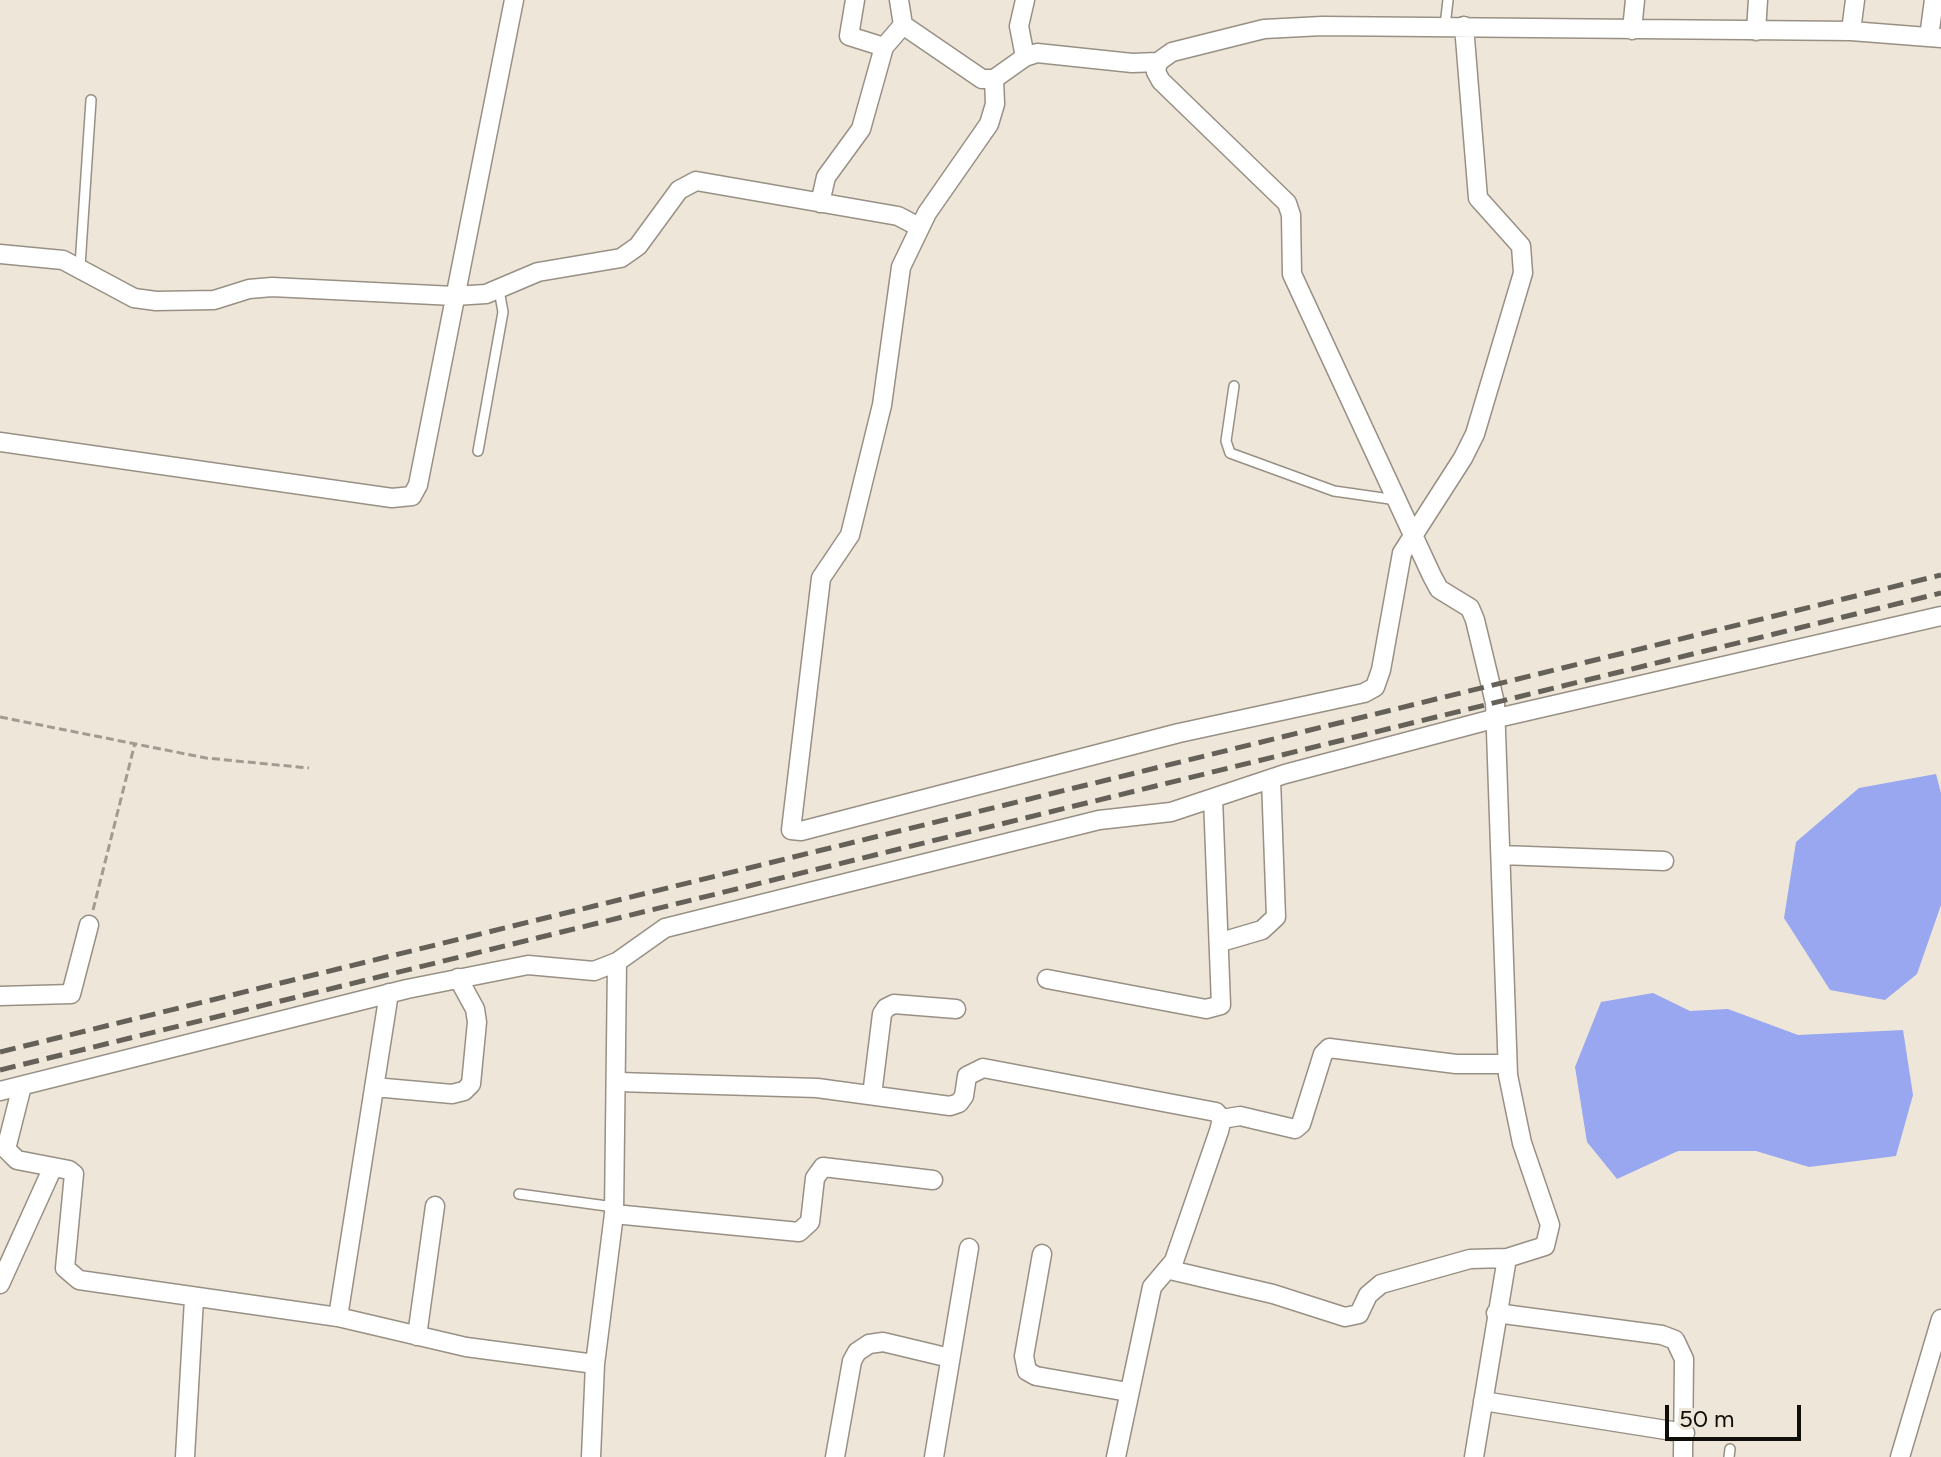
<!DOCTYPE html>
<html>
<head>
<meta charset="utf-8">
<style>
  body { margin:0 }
  #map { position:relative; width:1941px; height:1457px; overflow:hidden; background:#eee6d9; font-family:Figtree,sans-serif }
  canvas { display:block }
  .scale { position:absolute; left:1665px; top:1405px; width:136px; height:36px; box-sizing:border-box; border:4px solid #100e09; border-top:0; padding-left:10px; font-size:24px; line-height:28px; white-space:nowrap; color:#100e09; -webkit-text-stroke:6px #eee6d9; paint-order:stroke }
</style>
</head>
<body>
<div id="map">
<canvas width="1941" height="1457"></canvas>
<div class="scale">50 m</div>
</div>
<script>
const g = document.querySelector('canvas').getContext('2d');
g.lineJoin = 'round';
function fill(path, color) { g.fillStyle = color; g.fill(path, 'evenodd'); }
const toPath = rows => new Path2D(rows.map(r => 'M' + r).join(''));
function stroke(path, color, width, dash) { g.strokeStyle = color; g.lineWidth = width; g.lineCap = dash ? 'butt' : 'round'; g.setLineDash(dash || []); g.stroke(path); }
fill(toPath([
  [1936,774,1941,793,1941,905,1917,974,1885,1000,1830,990,1784,918,1796,842,1859,788],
  [1653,993,1690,1011,1728,1009,1798,1035,1903,1030,1913,1095,1896,1156,1809,1167,1756,1151,1678,1151,1617,1179,1587,1142,1575,1067,1601,1002]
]), '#98a7f0');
const lane = toPath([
  [1445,26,1448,0],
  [80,266,91,100],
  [1234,386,1226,441,1230,453,1334,491,1397,500],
  [478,451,503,312,499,290],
  [519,1194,614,1207],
  [1729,1457,1730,1449]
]);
const street = toPath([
  [855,0,849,36,884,47],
  [899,0,903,25,982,79,994,79,1025,57,1037,53,1132,63,1158,62],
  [1632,30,1635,0],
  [1756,31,1758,0],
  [1851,31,1855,0],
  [1929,37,1934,0],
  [1025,57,1019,26,1025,0],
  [994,79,995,104,989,124,927,213,901,267,882,405,850,535,821,578,791,830,801,831,1179,733,1364,693,1375,687,1381,670,1402,553,1463,458,1475,434,1523,273,1521,246,1478,198,1464,26],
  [820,203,826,177,861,129,884,47,903,25],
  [0,254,63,260,134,298,156,301,214,300,249,289,272,287,454,296,486,294,538,272,621,258,638,246,679,190,696,181,898,216,919,227],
  [0,442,392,498,412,496,418,485,514,0],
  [1501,855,1664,861],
  [1221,942,1262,930,1276,917,1271,779],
  [1047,979,1206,1009,1221,1005,1213,798],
  [0,996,71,994,89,925],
  [618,1082,817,1088,950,1106,959,1103,964,1096,967,1076,983,1068,1216,1112,1222,1119,1219,1131,1174,1261,1152,1287,1116,1457],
  [22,1086,6,1149,17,1160,69,1170,74,1174,65,1268,79,1280,338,1317,466,1347,595,1364],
  [374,1087,452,1094,464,1091,471,1084,477,1022,475,1009,458,978],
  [0,1091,407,989,528,965,594,971,617,962,665,928,1099,820,1171,812,1285,774,1493,719,1941,616],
  [872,1095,882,1014,886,1008,894,1004,956,1009],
  [1222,1119,1240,1116,1295,1129,1301,1124,1323,1054,1329,1048,1456,1064,1507,1064],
  [614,1214,799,1232,810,1222,815,1178,823,1167,933,1180],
  [1042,1254,1024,1356,1027,1371,1036,1376,1128,1392],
  [1170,1270,1273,1294,1345,1317,1359,1314,1368,1295,1381,1284,1470,1259,1507,1258],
  [0,1284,53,1167],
  [1496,1313,1662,1335,1675,1340,1684,1359,1683,1457],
  [338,1317,389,993],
  [417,1336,435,1206],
  [1483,1401,1685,1433],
  [185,1457,194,1299],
  [591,1457,595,1364,614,1214,617,962],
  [835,1457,852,1361,857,1352,869,1344,883,1342,950,1358],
  [934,1457,969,1248],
  [1474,1457,1507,1258,1545,1246,1550,1225,1522,1143,1508,1075,1495,703,1475,620,1470,608,1439,589,1432,576,1292,274,1291,215,1287,203,1161,81,1156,72,1158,62,1172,52,1264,29,1322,26,1851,31,1941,38],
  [1900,1457,1941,1319]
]);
stroke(lane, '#989084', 12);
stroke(street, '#989084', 21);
stroke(toPath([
  [0,717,206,758,309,768],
  [93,910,135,743]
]), '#a19b91', 3, [8, 4]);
stroke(lane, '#fff', 9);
stroke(street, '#fff', 18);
stroke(toPath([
  [0,1052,1941,575],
  [0,1070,1941,593]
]), '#656159', 5, [16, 8]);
</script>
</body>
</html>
